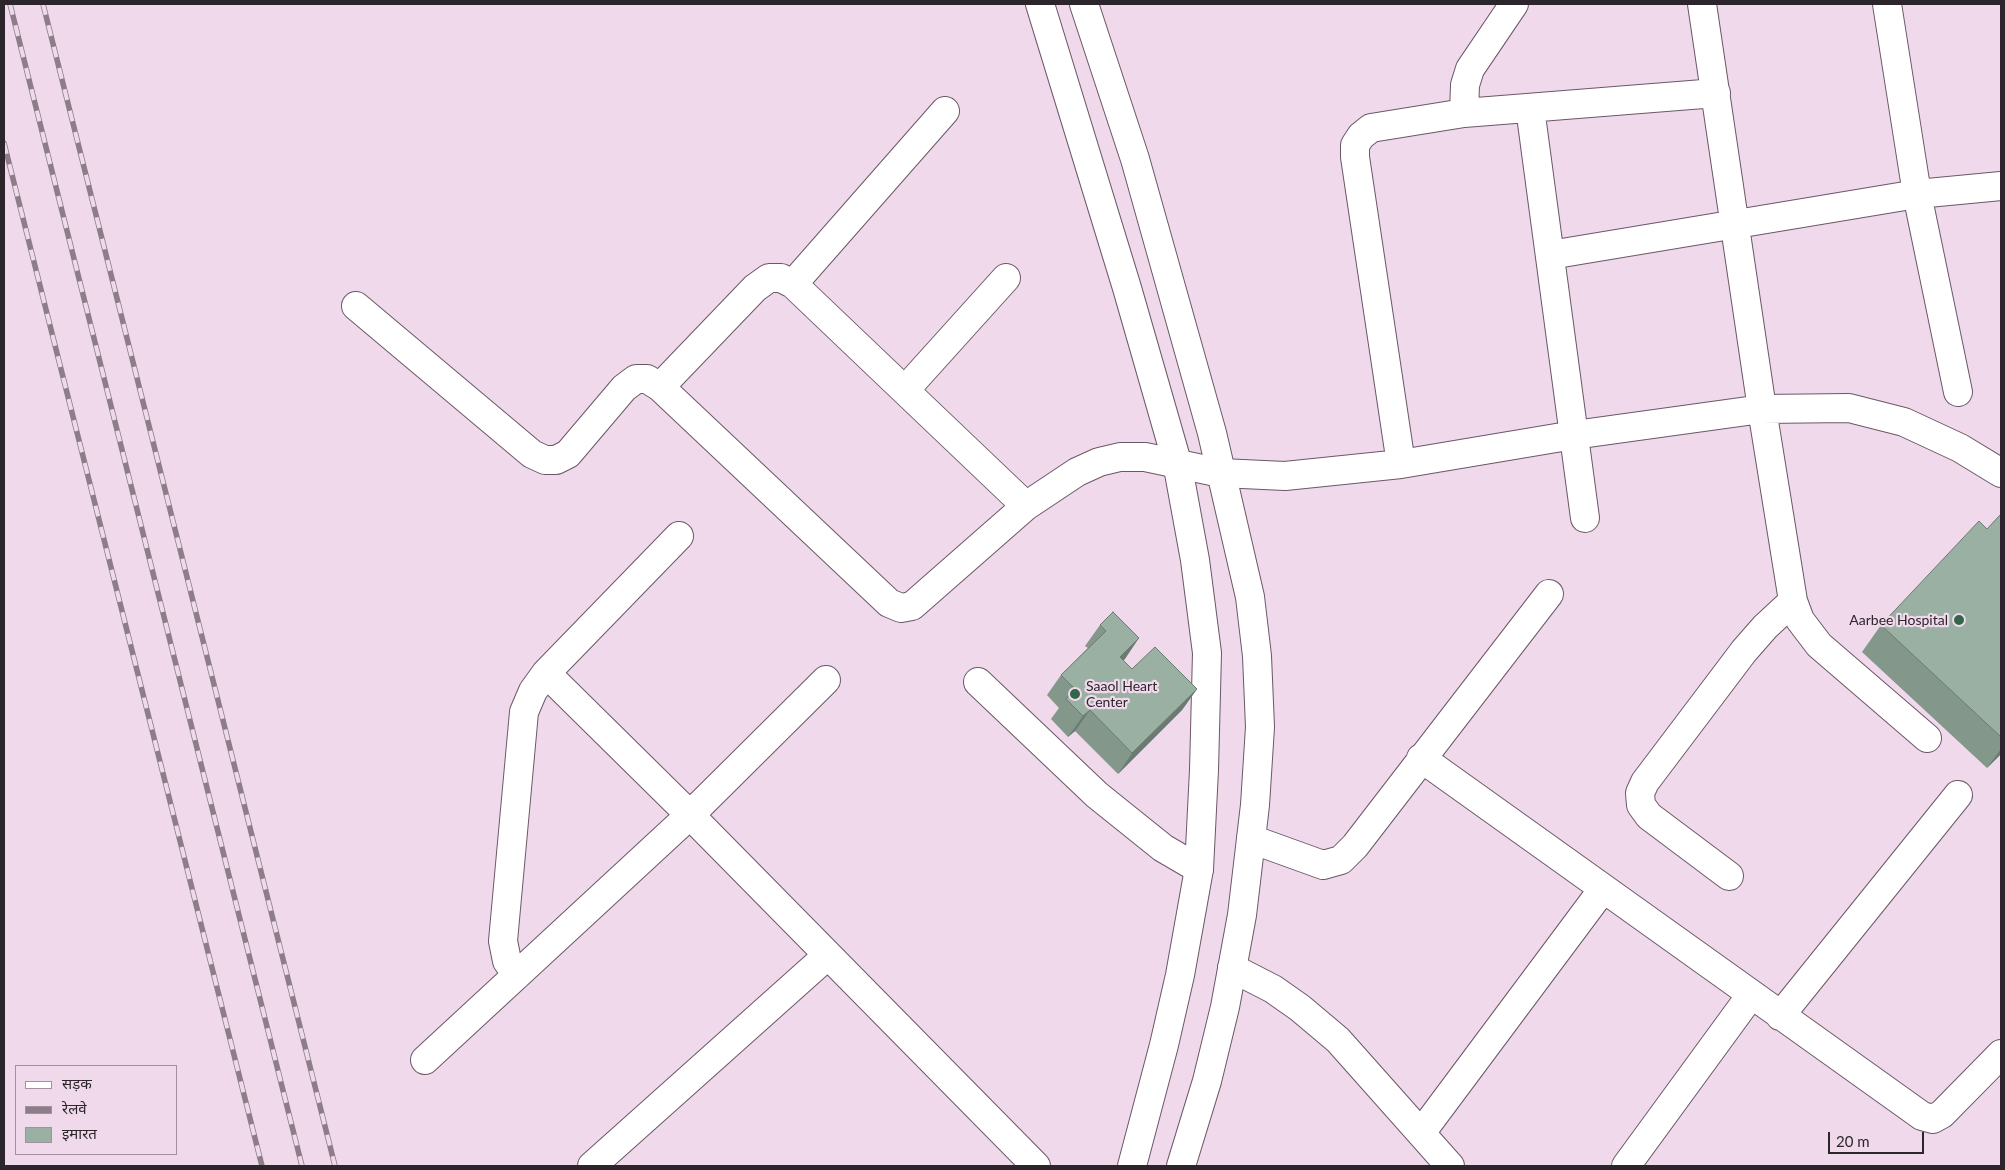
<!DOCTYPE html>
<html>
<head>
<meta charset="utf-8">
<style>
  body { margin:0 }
  #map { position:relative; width:2005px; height:1170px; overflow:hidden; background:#efd9ea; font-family:Lato,"Noto Sans Devanagari",sans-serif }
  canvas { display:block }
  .frame { position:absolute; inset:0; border:5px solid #2d252c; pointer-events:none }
  .legend { position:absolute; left:15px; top:1065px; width:162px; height:90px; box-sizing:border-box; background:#efd9ea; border:1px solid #a1919e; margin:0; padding:6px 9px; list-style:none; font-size:15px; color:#2d252c }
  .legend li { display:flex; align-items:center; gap:10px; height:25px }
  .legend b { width:25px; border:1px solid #a1919e }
  .scale { position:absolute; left:1828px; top:1132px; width:96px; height:22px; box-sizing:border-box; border:2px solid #2d252c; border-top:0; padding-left:6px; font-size:15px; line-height:18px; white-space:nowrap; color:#2d252c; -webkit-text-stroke:4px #efd9ea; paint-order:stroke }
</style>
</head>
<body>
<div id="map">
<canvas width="2005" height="1170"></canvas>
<div class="frame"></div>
<ul class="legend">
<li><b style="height:6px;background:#fff"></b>सड़क</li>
<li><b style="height:6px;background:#8c7d89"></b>रेलवे</li>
<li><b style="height:14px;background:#99b0a2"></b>इमारत</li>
</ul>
<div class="scale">20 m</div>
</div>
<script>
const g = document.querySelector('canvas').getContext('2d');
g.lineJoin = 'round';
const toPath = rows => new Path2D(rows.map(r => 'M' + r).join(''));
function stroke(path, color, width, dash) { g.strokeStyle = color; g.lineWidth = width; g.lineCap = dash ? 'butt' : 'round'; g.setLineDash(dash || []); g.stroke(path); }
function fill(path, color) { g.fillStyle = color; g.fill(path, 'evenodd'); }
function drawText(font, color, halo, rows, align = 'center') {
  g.font = font + ' Lato,sans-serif'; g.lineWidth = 4.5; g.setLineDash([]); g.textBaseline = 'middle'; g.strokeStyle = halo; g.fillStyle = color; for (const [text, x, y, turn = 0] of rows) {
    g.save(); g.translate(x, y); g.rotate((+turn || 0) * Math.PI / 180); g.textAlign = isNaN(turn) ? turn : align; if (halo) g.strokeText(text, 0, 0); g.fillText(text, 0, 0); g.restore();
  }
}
const minor = toPath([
  [1702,4,1762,409,1793,601,1800,620,1819,645,1927,738],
  [1887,4,1917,194,1958,392],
  [1530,108,1585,518],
  [1464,113,1465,85,1470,69,1514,4],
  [1550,255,1917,194,2001,186],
  [793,284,945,111],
  [356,306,532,454,545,460,556,460,568,454,624,388,636,379,647,379,660,387,889,603,901,608,912,606,1026,506,1077,472,1099,462,1120,457,1145,457,1221,473,1285,476,1401,464,1574,435,1762,409,1849,408,1904,422,1960,448,2001,473],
  [660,387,755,288,769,278,781,278,793,284,1026,506],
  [905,390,1006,278],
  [1401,464,1355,157,1355,145,1361,136,1371,128,1464,113,1716,93],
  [546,673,690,815,1036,1166],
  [978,682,1097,795,1163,848,1199,869],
  [1421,758,1922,1116,1933,1119,1942,1114,2001,1054],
  [1251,839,1323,865,1341,860,1355,846,1549,594],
  [1729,876,1649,816,1641,805,1640,793,1645,782,1744,651,1765,627,1793,601],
  [1232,968,1273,989,1300,1008,1338,1040,1450,1166],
  [517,975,507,961,503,941,524,712,533,691,546,673,679,536],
  [1780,1016,1958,795],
  [425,1060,690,815,826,680],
  [1421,1133,1603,889],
  [592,1166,828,955],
  [1626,1166,1751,995]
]);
const major = toPath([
  [1040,4,1127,288,1177,462,1195,560,1207,653,1204,770,1199,869,1180,975,1164,1045,1132,1166],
  [1084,4,1135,159,1212,433,1250,597,1257,656,1260,727,1255,805,1242,915,1225,1007,1207,1081,1181,1166]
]);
stroke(minor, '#6b5867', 30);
stroke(major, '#6b5867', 30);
stroke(minor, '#fff', 28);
stroke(major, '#fff', 28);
const rail = toPath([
  [10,4,302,1166],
  [43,4,335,1166],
  [4,143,262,1166]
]);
stroke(rail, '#8c7d89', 5.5);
stroke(rail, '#efd9ea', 4, [11]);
fill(toPath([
  [2001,514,2001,754,1987,768,1862,652,1881,625,1987,529],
  [1113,612,1125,659,1123,660,1132,669,1197,689,1182,710,1118,774,1075,731,1068,737,1051,719,1059,708,1047,695,1061,675,1088,648,1085,646,1100,625]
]), '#84978b');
fill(toPath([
  [1139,638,1125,659,1105,678,1120,657],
  [1197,689,1182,710,1118,774,1132,753],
  [1090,710,1075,731,1068,737,1083,716],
  [2001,749,2001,754,1987,768]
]), '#6b7b71');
const building = toPath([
  [2001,514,2001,737,1881,625,1979,521,1987,529,2001,514],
  [1113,612,1139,638,1120,657,1132,669,1155,647,1197,689,1132,753,1090,710,1083,716,1066,699,1075,689,1061,675,1106,631,1100,625,1113,612]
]);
fill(building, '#99b0a2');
stroke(building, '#6b7b71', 1);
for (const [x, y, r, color] of [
  [1959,620,6,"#31664b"],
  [1075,694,6,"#31664b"]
]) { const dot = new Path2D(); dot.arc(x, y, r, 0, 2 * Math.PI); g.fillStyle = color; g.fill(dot); stroke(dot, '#efd9ea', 2); }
drawText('14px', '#2d252c', '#efd9ea', [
  ["Aarbee Hospital",1948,620],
  ["Saaol Heart",1086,686,"left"],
  ["Center",1086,702,"left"]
], 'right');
</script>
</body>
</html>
